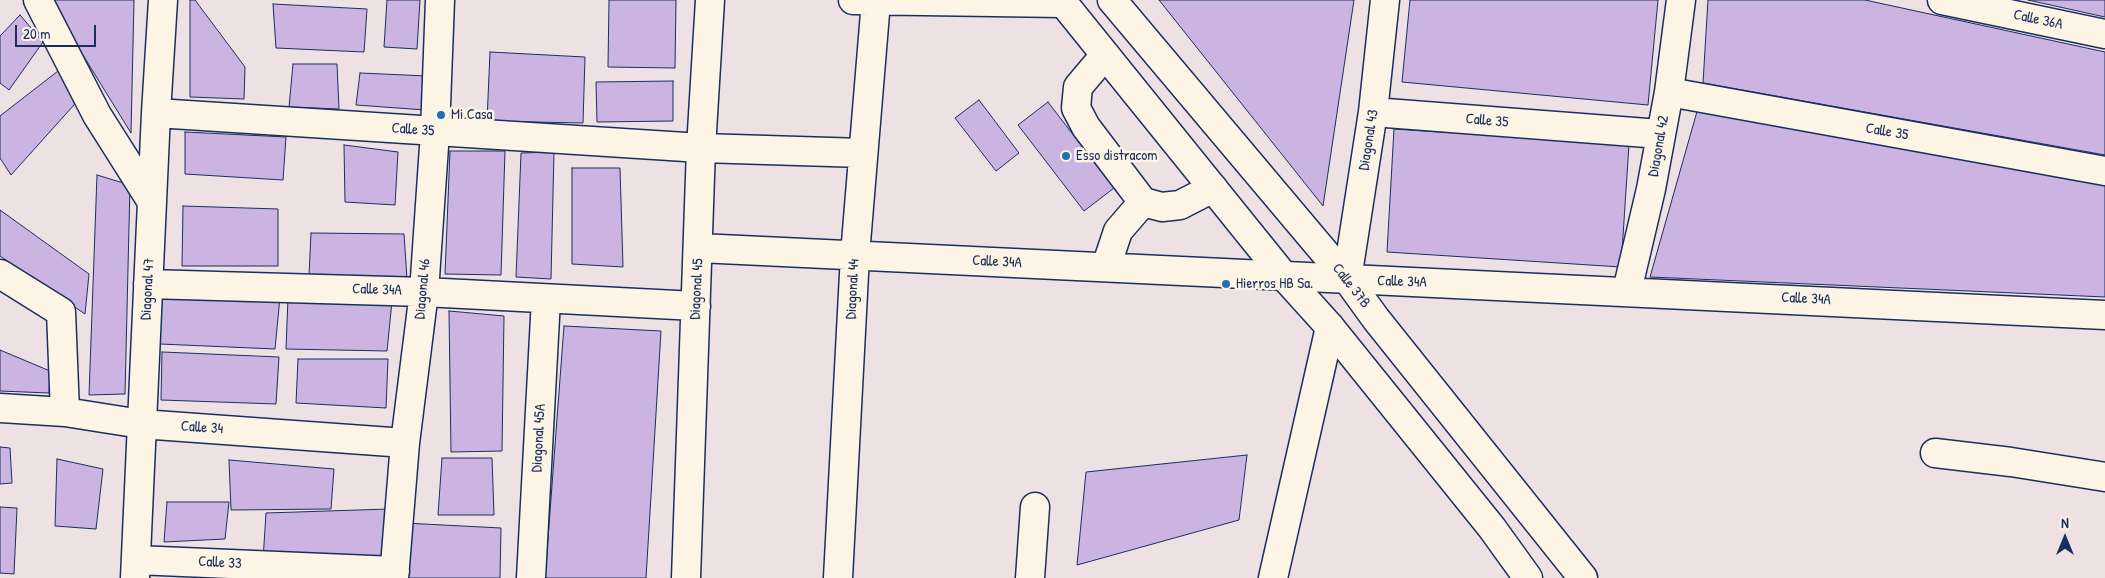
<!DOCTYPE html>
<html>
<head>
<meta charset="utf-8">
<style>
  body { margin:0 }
  #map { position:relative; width:2105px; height:578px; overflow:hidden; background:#ede1e4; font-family:"Patrick Hand",sans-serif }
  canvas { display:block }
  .north { position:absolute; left:2040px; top:513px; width:50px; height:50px; -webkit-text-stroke:4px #fcf5e5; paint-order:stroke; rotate:0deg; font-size:14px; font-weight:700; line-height:20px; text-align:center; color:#1b2f5e }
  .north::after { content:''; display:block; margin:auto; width:18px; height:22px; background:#1b2f5e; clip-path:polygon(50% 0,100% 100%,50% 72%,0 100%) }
  .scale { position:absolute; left:15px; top:25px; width:81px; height:22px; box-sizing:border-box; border:2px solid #1b2f5e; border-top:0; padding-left:6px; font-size:15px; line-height:18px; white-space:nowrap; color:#1b2f5e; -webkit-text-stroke:4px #fcf5e5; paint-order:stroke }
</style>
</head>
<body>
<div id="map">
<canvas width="2105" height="578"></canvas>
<div class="north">N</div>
<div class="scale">20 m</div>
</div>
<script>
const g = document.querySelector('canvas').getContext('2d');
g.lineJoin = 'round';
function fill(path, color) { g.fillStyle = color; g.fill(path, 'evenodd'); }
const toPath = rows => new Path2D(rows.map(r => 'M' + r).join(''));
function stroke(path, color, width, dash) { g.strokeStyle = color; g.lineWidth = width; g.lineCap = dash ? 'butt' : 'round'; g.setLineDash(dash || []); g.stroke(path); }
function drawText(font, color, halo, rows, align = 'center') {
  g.font = font + ' "Patrick Hand",sans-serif'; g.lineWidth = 5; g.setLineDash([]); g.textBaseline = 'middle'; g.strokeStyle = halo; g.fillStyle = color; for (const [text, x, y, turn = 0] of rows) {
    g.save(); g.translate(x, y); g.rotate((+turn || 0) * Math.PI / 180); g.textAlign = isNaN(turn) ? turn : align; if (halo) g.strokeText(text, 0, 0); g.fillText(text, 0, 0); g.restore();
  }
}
const building = toPath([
  [49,0,134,0,131,133,49,0],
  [190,0,195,0,245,67,244,99,190,97,190,0],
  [387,0,420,0,417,49,384,47,387,0],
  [609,0,676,0,675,68,608,67,609,0],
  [1159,0,1354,0,1323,206,1159,0],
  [1410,0,1658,0,1648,105,1402,82,1410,0],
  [1708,0,1865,0,2105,52,2105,155,1703,83,1708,0],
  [2028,0,2105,0,2105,17,2028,0],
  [273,4,367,9,364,52,276,48,273,4],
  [20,15,43,42,9,90,0,83,0,36,20,15],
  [490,52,585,57,583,123,487,121,490,52],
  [293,64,337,64,339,109,289,107,293,64],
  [58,71,82,96,11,175,0,158,0,116,58,71],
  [360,73,427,76,425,110,356,105,360,73],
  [673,81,673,121,597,122,596,82,673,81],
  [979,100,1019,153,996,171,955,118,979,100],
  [1048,102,1114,188,1084,211,1018,125,1048,102],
  [1698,108,2105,178,2105,297,1650,277,1698,108],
  [1394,129,1629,144,1621,267,1387,252,1394,129],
  [185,132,286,137,283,180,185,174,185,132],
  [344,145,398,152,395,205,345,202,344,145],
  [450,151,505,151,501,275,445,274,450,151],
  [554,152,551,279,516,277,521,153,554,152],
  [572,168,620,168,623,267,572,264,572,168],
  [97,175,130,185,125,394,89,395,97,175],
  [183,206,278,209,278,266,182,266,183,206],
  [0,210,89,274,85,314,0,256,0,210],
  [311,233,404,234,407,279,309,276,311,233],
  [161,294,280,297,275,349,160,344,161,294],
  [288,298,392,301,387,351,286,349,288,298],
  [449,311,504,316,502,451,451,452,449,311],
  [564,326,661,331,646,578,545,578,564,326],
  [0,350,50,371,49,393,0,391,0,350],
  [162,352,279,357,276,404,161,400,162,352],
  [298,359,388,359,386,408,296,403,298,359],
  [0,447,10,448,12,483,0,484,0,447],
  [1247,455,1239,520,1077,565,1086,472,1247,455],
  [442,458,492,458,494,515,438,515,442,458],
  [57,459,103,469,96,529,55,526,57,459],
  [229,460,334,469,331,509,231,510,229,460],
  [167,502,229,502,225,539,164,542,167,502],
  [0,507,17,508,14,574,0,573,0,507],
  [389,509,386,564,263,560,266,513,389,509],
  [404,523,501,528,500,578,404,578,404,523]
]);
fill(building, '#cbb3e2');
stroke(building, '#1b2f5e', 1);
const minor = toPath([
  [38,0,97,115,152,202],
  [853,0,1063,3],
  [1942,0,2105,34],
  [1105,55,1078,87,1076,108,1086,127,1143,202,1162,207,1180,205,1213,188],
  [1669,92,2105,171],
  [1373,112,1660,134],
  [156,113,701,148,863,153],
  [699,248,2105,315],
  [1106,267,1118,231,1143,202],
  [0,274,61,312,65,412],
  [1347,279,1373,112,1385,0],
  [148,284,424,292,696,306],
  [1627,291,1651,189,1669,92,1681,0],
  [0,408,65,412,141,424,405,443],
  [1935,453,2011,462,2105,477],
  [136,560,395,571],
  [135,578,156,113,163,0],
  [394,578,405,443,424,292,435,132,440,0],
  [531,578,546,299],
  [686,578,701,148,710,0],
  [838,578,855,255,876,1],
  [1030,578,1035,507],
  [1273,578,1330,327]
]);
const major = toPath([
  [1061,0,1283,275,1330,327,1492,528,1528,578],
  [1112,0,1347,279,1376,319,1583,578]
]);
stroke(minor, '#1b2f5e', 31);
stroke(major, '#1b2f5e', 31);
stroke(minor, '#fcf5e5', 28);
stroke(major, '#fcf5e5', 28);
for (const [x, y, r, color] of [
  [441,115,5,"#1f6fb2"],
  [1066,156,5,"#1f6fb2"],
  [1226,284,5,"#1f6fb2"]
]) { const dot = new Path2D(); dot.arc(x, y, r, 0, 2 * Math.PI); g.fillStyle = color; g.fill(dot); stroke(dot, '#fcf5e5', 2); }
drawText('15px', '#1b2f5e', '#fcf5e5', [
  ["Calle 36A",2038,20,12],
  ["Calle 35",1487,121,5],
  ["Calle 35",413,130,4],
  ["Calle 35",1887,132,10],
  ["Diagonal 43",1369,140,-81],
  ["Diagonal 42",1659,146,-80],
  ["Calle 34A",997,262,3],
  ["Calle 34A",1402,282,2],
  ["Calle 37B",1351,286,52],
  ["Diagonal 47",148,289,-87],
  ["Diagonal 46",423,289,-85],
  ["Diagonal 45",697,289,-87],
  ["Diagonal 44",853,289,-87],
  ["Calle 34A",377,290,2],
  ["Calle 34A",1806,299,3],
  ["Calle 34",202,428,4],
  ["Diagonal 45A",539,438,-87],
  ["Calle 33",220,563,3]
]);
drawText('15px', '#1b2f5e', '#fcf5e5', [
  ["Mi Casa",451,115],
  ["Esso distracom",1076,156],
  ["Hierros HB Sa.",1236,284]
], 'left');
</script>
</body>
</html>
